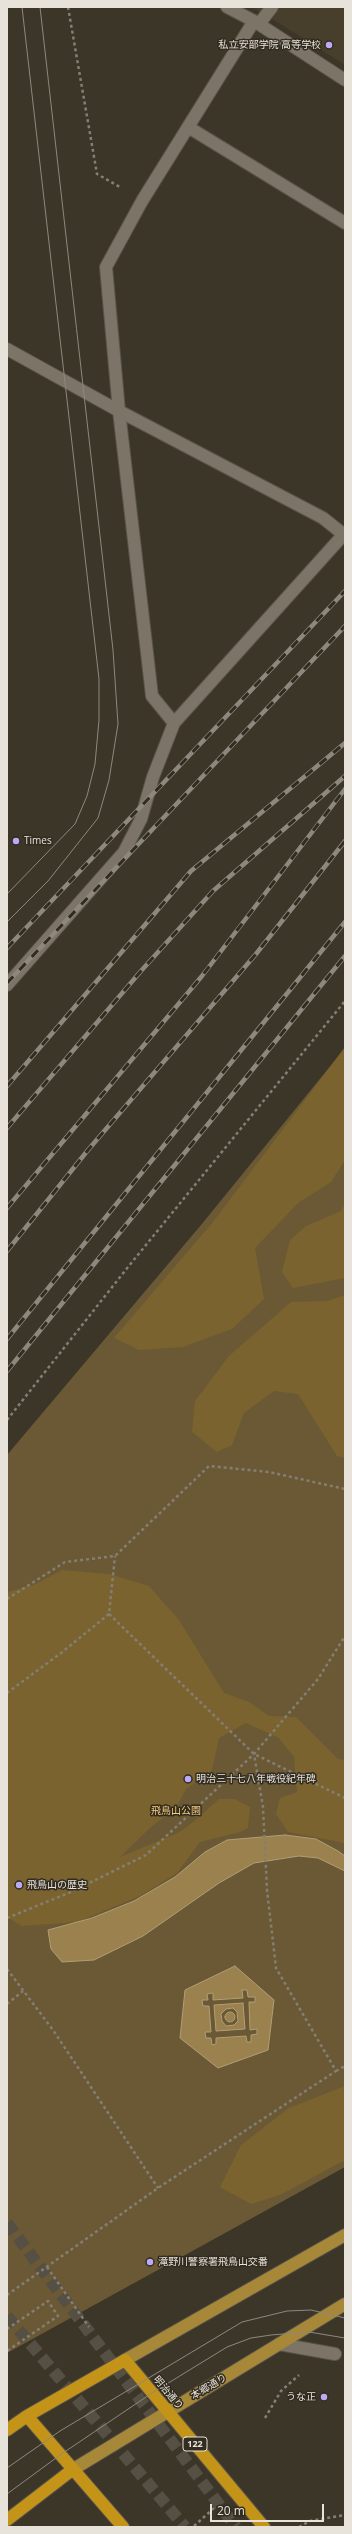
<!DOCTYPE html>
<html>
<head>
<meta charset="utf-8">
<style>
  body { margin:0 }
  #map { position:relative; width:352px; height:2534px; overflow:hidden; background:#3c3629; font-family:"Open Sans",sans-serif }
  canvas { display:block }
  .frame { position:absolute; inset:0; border:8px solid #e7e3db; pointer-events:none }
  .scale { position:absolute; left:210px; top:2504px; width:114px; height:18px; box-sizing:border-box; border:2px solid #e7e3db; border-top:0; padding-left:5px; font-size:12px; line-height:14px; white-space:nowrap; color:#e7e3db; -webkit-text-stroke:3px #322b1f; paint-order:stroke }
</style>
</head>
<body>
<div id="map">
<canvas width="352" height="2534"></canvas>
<div class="frame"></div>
<div class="scale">20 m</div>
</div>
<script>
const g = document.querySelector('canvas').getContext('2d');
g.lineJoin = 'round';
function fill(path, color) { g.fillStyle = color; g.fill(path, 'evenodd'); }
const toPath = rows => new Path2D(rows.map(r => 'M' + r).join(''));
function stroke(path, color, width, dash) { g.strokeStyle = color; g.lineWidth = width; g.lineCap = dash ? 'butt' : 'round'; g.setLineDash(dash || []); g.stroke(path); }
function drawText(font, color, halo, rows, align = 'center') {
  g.font = font + ' "Open Sans","Noto Sans JP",sans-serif'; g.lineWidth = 3; g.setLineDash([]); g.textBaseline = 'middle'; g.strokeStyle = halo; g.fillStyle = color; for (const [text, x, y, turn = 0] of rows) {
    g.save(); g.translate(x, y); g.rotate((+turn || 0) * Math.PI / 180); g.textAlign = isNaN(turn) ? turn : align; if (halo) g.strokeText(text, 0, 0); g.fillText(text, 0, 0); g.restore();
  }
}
fill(toPath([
  [252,7,345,7,345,65,282,25]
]), '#473e2c');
fill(toPath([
  [345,1048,345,2167,7,2353,7,1455,201,1225]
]), '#6a5934');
fill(toPath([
  [345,1047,345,1160,331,1182,298,1203,255,1248,264,1299,232,1329,183,1347,139,1350,114,1338,213,1222],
  [345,1203,345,1278,293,1288,282,1272,290,1240,306,1226,341,1211],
  [345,1295,345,1458,337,1456,298,1394,274,1391,244,1413,232,1445,217,1452,192,1432,195,1401,229,1356,291,1302,328,1301],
  [62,1570,109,1574,149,1586,179,1620,224,1693,249,1702,269,1716,296,1717,338,1759,345,1760,345,1843,288,1832,276,1814,280,1798,297,1792,294,1757,279,1738,246,1723,219,1738,212,1770,186,1789,176,1808,151,1827,120,1857,178,1833,192,1823,219,1799,234,1799,250,1807,248,1828,240,1832,200,1842,177,1873,140,1896,77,1922,22,1926,7,1917,7,1592,34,1585],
  [345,2086,345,2160,280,2195,251,2204,220,2187,241,2145,289,2108]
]), '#7b632f');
const water = toPath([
  [285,1835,316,1839,338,1851,345,1856,345,1871,318,1858,299,1856,254,1863,219,1883,143,1936,94,1960,62,1962,51,1949,48,1930,92,1918,134,1901,175,1877,205,1852,227,1840,285,1835],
  [235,1966,274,2000,268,2050,218,2068,180,2038,185,1990,235,1966],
  [242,1990,247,1990,248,1997,255,1997,255,2002,249,2002,250,2030,257,2029,257,2034,251,2035,251,2042,247,2042,246,2036,216,2038,216,2044,212,2045,211,2038,206,2038,205,2032,211,2032,209,2006,203,2006,202,2000,208,2000,207,1994,213,1993,213,2000,243,1998,242,1990],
  [243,2003,245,2029,216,2031,214,2005,243,2003],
  [233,2008,237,2012,238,2021,234,2025,226,2026,222,2021,221,2014,226,2009,233,2008],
  '225 2017a5 5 0 1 1 10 0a5 5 0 1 1-10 0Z'
]);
fill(water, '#9a814d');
stroke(water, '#b19e78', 1);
stroke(toPath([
  [7,2223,236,2527],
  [7,2316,185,2527]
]), '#565044', 12, [12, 6]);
const minor = toPath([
  [227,7,254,21,345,80],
  [259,24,272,7],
  [188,127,345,223],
  [7,349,119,411,323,518,343,534],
  [174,723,152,696,119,411,106,267,142,201,254,21],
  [7,985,124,852,141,819,153,777,174,723,345,533],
  [279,2344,335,2354]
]);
const major = toPath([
  [125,2360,345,2235],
  [72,2470,345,2304]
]);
const highway = toPath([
  [27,2416,123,2527],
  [7,2430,27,2416,125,2360,264,2527],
  [7,2520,72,2470]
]);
stroke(minor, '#5a544a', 14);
stroke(major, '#5a544a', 14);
stroke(highway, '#5a544a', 14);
stroke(toPath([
  [68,7,97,174,120,187],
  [7,1420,128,1267,345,1001],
  [7,1599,65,1562,115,1556,209,1466,269,1472,345,1489],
  [109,1614,254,1754,345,1798],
  [7,1693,61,1653,109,1614,115,1556],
  [7,1918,71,1892,146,1855,254,1754,318,1679,345,1636],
  [7,1969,53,2030,158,2188],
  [7,2004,23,1991],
  [336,2071,345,2066],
  [47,2267,89,2327],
  [7,2295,158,2188,336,2071,276,1968,267,1890,263,1807,254,1754],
  [7,2329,48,2301,58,2316,7,2351],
  [265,2418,281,2391,299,2375],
  [194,2526,214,2508],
  [299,2527,310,2521,345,2515]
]), '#847f74', 2.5, [3, 3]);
stroke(minor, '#7c7567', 12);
stroke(major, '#a78838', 12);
stroke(highway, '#c49418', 12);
stroke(toPath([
  [7,894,75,824,87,796,95,764,99,720,99,679,22,7],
  [7,922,48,881,98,818,109,780,118,724,113,650,40,7],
  [7,2468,60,2431,242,2322,287,2311,311,2310,345,2318],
  [7,2494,60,2455,152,2393,227,2347,251,2338,271,2335,309,2332,345,2338]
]), '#8d887e', 1);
const rail = toPath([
  [7,948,345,591],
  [7,983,345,626],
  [7,1086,191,871,345,743],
  [7,1128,141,971,213,891,345,776],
  [7,1208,202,976,345,789],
  [7,1251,88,1150,256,954,345,841],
  [7,1339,345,922],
  [7,1371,345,956]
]);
stroke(rail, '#8d887e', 4.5);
stroke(rail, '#322b1f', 3, [9]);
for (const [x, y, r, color] of [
  [329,45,4,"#bbaaf6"],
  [16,841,4,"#bbaaf6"],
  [188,1779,4,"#bbaaf6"],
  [19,1885,4,"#bbaaf6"],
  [150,2262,4,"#bbaaf6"],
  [324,2397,4,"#bbaaf6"]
]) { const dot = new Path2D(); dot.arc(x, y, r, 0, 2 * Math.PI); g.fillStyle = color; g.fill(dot); stroke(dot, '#322b1f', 1.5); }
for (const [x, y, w] of [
  [195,2444,24]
]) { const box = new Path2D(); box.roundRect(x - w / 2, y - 7, w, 14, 3); g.fillStyle = '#322b1f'; g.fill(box); stroke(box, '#e7e3db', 1); }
drawText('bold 9px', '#e7e3db', null, [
  ["122",195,2444]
]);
drawText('10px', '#e7e3db', '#322b1f', [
  ["私立安部学院 高等学校",321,45,"right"],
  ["Times",24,841],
  ["明治三十七八年戦役紀年碑",196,1779],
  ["飛鳥山の歴史",27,1885],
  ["滝野川警察署飛鳥山交番",158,2262],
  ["うな正",316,2397,"right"]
], 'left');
drawText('10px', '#f3cd7e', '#322b1f', [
  ["飛鳥山公園",176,1811]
]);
drawText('10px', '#e7e3db', '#322b1f', [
  ["本郷通り",209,2387,-31],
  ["明治通り",168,2393,50]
]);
</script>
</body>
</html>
